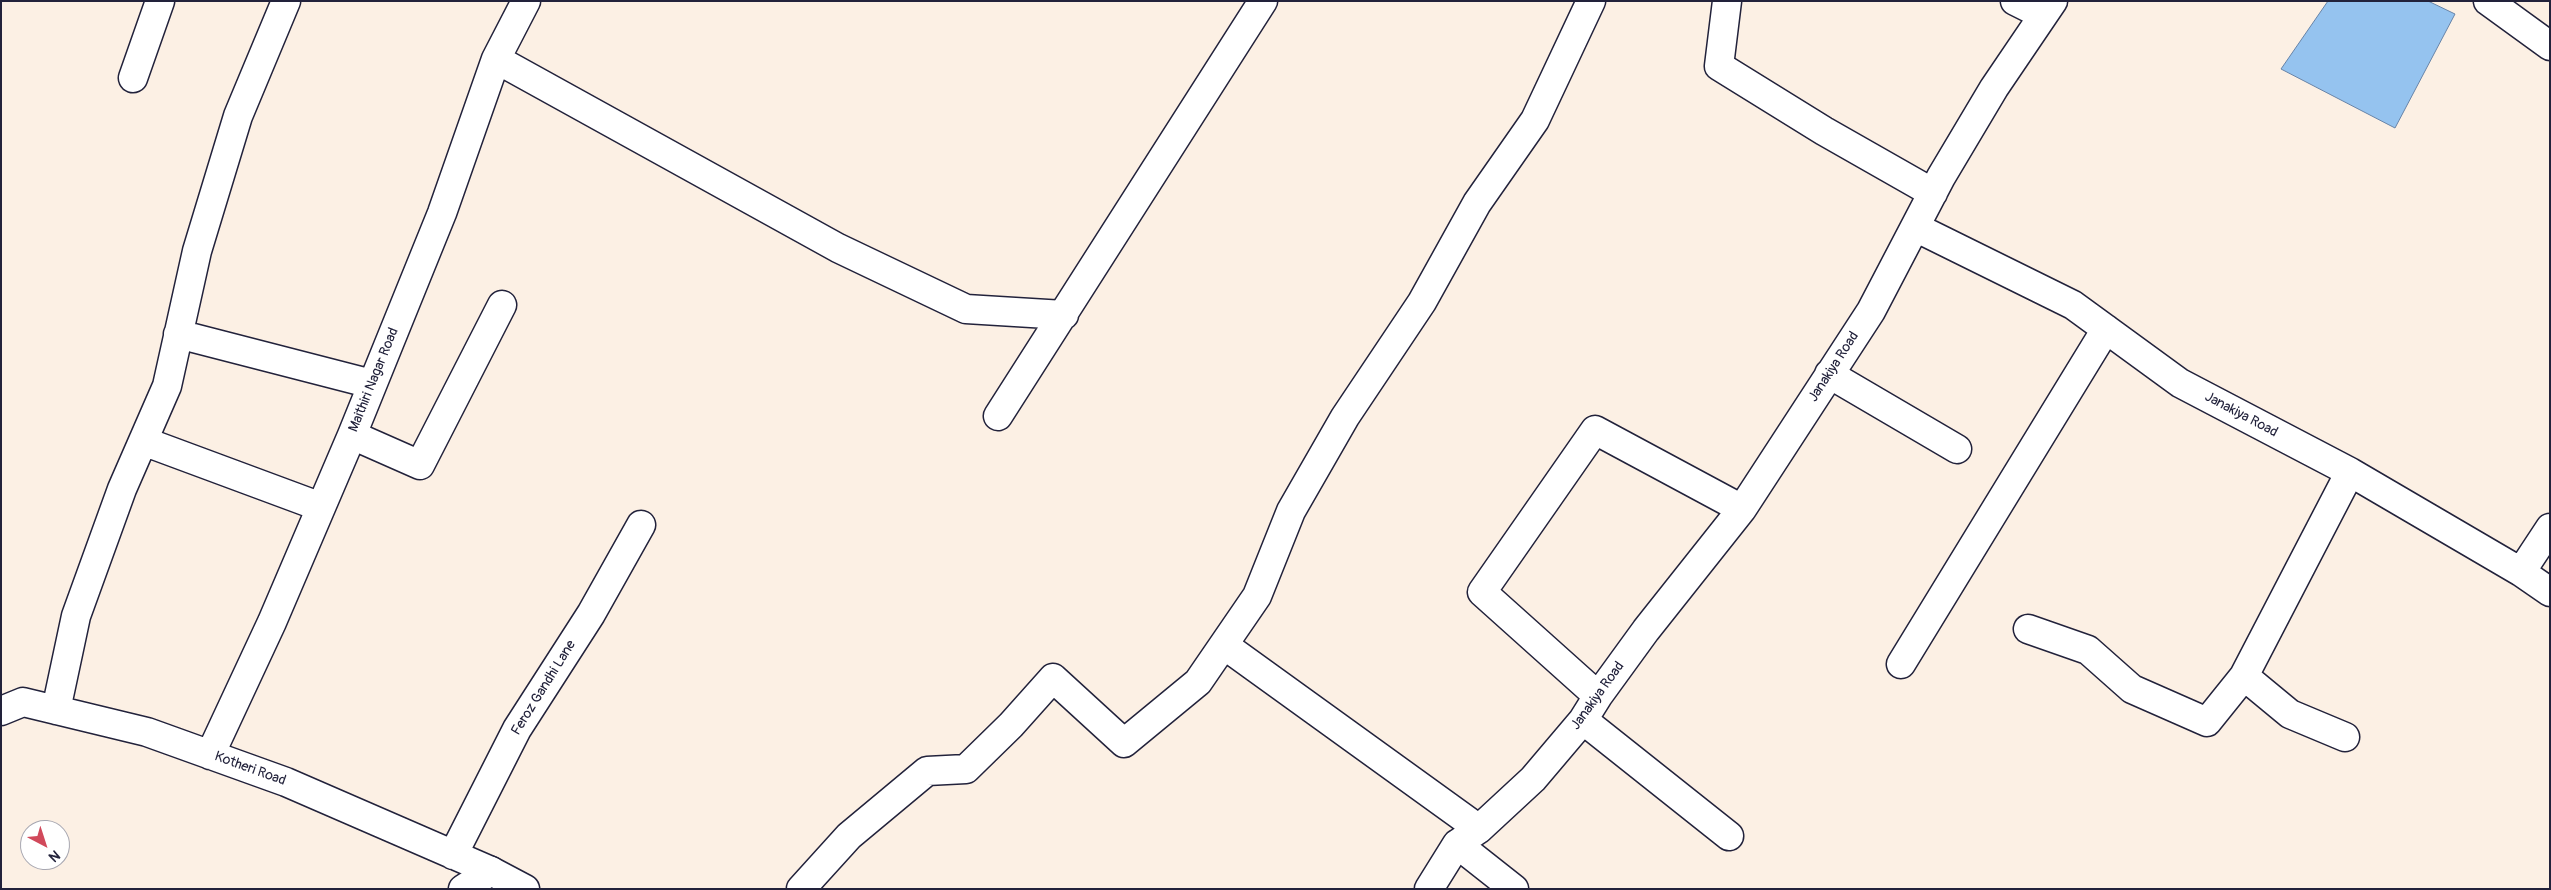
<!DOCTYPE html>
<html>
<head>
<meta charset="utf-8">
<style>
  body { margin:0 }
  #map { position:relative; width:2551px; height:890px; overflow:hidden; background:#fcf0e4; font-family:Pangolin,sans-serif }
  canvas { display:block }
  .frame { position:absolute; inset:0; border:2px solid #22223b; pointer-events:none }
  .north { position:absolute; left:20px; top:820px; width:50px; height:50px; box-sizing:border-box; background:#fff; border:1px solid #a7a7b1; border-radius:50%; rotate:140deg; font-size:14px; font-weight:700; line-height:20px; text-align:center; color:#22223b }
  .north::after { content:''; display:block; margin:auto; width:18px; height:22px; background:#d1495b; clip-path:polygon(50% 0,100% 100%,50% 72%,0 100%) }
</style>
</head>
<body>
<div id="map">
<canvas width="2551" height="890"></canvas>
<div class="frame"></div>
<div class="north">N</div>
</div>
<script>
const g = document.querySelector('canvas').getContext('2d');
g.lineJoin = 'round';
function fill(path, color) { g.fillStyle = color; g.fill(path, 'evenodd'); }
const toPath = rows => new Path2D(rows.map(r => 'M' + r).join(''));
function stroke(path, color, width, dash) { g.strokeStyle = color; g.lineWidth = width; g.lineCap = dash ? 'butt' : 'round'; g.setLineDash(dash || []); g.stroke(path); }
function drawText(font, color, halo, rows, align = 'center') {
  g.font = font + ' Pangolin,sans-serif'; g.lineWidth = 5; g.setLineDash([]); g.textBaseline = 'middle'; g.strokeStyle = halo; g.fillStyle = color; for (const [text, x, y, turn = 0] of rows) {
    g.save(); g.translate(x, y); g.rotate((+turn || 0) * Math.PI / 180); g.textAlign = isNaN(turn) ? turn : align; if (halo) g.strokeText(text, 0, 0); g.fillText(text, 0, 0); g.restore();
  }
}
const water = toPath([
  [2328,1,2428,1,2455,14,2395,128,2281,69,2328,1]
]);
fill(water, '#95c3ef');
stroke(water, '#6783a7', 1);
const minor = toPath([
  [1727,1,1719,66,1824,131,1933,193],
  [2015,1,2043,15],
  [2488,1,2550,46],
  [496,59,838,248,966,309,1064,315],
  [133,78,160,1],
  [1915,227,2073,305,2180,383,2350,472,2521,572,2550,592],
  [178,334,372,384],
  [1829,374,1957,449],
  [998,416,1263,1],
  [352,435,420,465,502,305],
  [143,441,321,507],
  [2521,572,2550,528],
  [2028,629,2088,650,2132,689,2207,722,2244,676],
  [1224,645,1479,829],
  [1901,664,2106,329],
  [1598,696,1482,592,1595,430,1742,509],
  [56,710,76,616,122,489,167,386,197,251,238,116,286,1],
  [1,711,23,702,147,732,286,782,491,871],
  [1583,720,1729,836],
  [2345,737,2290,714,2244,676,2350,472],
  [210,755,272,622,352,435,442,213,496,59,526,1],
  [1457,844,1514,889],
  [453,855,517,729,591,614,641,525],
  [801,889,849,836,927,771,966,769,1011,725,1053,678,1124,743,1198,682,1257,596,1291,511,1345,417,1422,302,1477,203,1535,120,1591,1],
  [1429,889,1457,844,1479,829,1533,779,1583,720,1598,696,1646,630,1742,509,1871,311,1941,177,1994,88,2053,1]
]);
const tertiary = toPath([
  [463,889,491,871,525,889]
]);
stroke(minor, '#22223b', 31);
stroke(tertiary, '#22223b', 31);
stroke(minor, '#fff', 28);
stroke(tertiary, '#fff', 28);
drawText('14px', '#22223b', '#fff', [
  ["Janakiya Road",1834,367,-57],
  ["Maithiri Nagar Road",374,380,-68],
  ["Janakiya Road",2241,415,28],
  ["Feroz Gandhi Lane",544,688,-58],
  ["Janakiya Road",1598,696,-54],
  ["Kotheri Road",250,769,20]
]);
</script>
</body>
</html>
